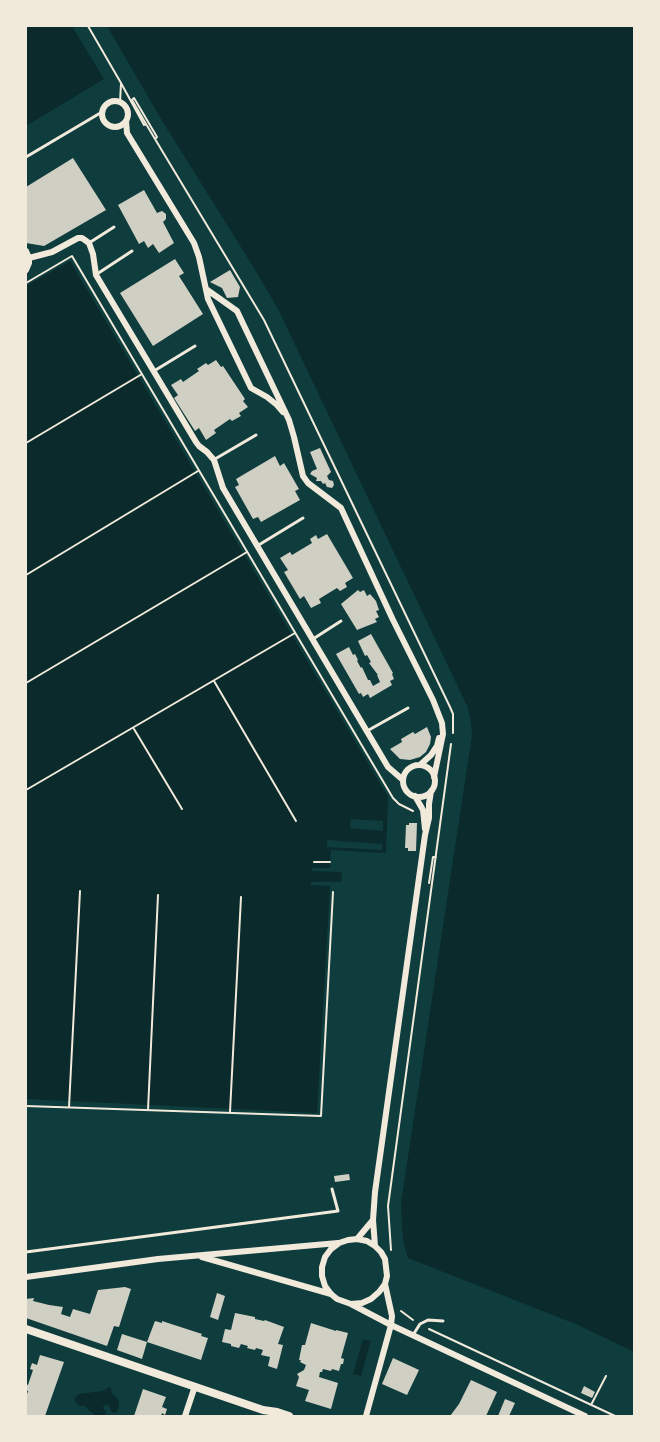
<!DOCTYPE html>
<html>
<head>
<meta charset="utf-8">
<style>
  body { margin:0 }
  #map { position:relative; width:660px; height:1442px; overflow:hidden; background:#0f3d3e; font-family:"Noto Serif",serif }
  canvas { display:block }
  .frame { position:absolute; inset:0; border:27px solid #f1e9da; pointer-events:none }
</style>
</head>
<body>
<div id="map">
<canvas width="660" height="1442"></canvas>
<div class="frame"></div>
</div>
<script>
const g = document.querySelector('canvas').getContext('2d');
g.lineJoin = 'round';
function fill(path, color) { g.fillStyle = color; g.fill(path, 'evenodd'); }
const toPath = rows => new Path2D(rows.map(r => 'M' + r).join(''));
function stroke(path, color, width, dash) { g.strokeStyle = color; g.lineWidth = width; g.lineCap = dash ? 'butt' : 'round'; g.setLineDash(dash || []); g.stroke(path); }
fill(toPath([
  [26,26,72,26,104,79,26,126],
  [107,26,634,26,634,1352,578,1325,408,1258,404,1245,402,1228,401,1203,472,735,471,723,468,708,279,311,254,268,161,119],
  [70,261,388,797,386,853,331,850,330,868,312,868,312,871,342,872,341,882,311,882,311,885,330,886,317,1113,26,1099,26,286],
  [363,1339,371,1341,361,1376,353,1374],
  [109,1387,111,1388,112,1394,115,1395,119,1402,119,1408,116,1413,112,1412,108,1405,104,1405,103,1408,106,1412,106,1416,96,1416,84,1406,79,1406,76,1403,74,1399,78,1394,103,1391]
]), '#0a2a2b');
fill(toPath([
  [351,819,383,821,383,831,350,828],
  [327,840,382,844,382,850,327,847]
]), '#0f3d3e');
fill(toPath([
  [73,158,106,210,44,246,26,243,26,187],
  [144,190,157,213,162,211,166,214,166,219,163,222,174,243,159,253,153,244,148,248,144,241,139,244,118,205],
  [175,259,184,273,179,276,203,314,153,346,120,293],
  [230,270,240,287,238,297,227,298,222,288,210,282],
  [216,360,221,367,223,366,245,399,243,401,248,407,239,413,241,416,232,421,230,419,214,430,216,433,206,440,199,428,195,431,174,398,178,395,171,385,181,379,183,382,199,371,197,369,206,363,208,365],
  [320,448,331,472,327,476,329,480,333,481,334,485,332,488,327,487,325,483,323,484,321,481,316,481,317,478,310,474,312,471,317,469,310,452],
  [275,456,280,466,284,463,299,489,295,491,300,500,261,522,258,517,253,519,235,487,239,485,236,479],
  [327,534,353,578,345,583,347,587,340,591,337,588,319,599,321,603,311,608,304,596,300,599,284,572,288,570,280,558,290,552,292,555,312,543,310,539,316,535,318,539],
  [358,590,360,592,364,590,367,596,370,594,376,601,379,610,376,611,379,617,375,619,377,622,357,630,341,604],
  [371,634,393,673,392,674,394,679,390,681,392,685,370,698,368,694,363,697,361,693,359,694,336,654,349,647,353,655,355,654,358,660,357,661,361,668,362,667,368,680,370,680,373,686,380,682,377,675,378,675,369,663,371,662,367,655,365,656,358,641],
  [427,727,431,737,430,744,426,752,420,757,410,760,400,759,390,749,402,742,401,739,413,732,415,734],
  [409,823,417,823,416,851,408,851,408,848,405,848,406,825,409,825],
  [349,1174,350,1180,335,1182,334,1176],
  [125,1287,131,1289,119,1327,114,1326,107,1346,26,1318,26,1299,34,1298,33,1301,49,1305,63,1307,61,1314,70,1317,73,1309,90,1314,98,1290],
  [217,1293,225,1296,218,1320,210,1317],
  [235,1313,255,1317,255,1319,264,1321,265,1320,284,1327,278,1344,283,1345,277,1369,268,1366,270,1357,261,1355,263,1350,256,1348,255,1350,247,1348,248,1346,241,1344,239,1348,231,1346,231,1344,222,1342,225,1329,231,1330],
  [155,1321,162,1323,162,1321,202,1334,201,1336,208,1338,201,1360,147,1342],
  [311,1323,336,1331,336,1330,348,1333,341,1358,344,1359,343,1364,341,1364,339,1371,332,1369,331,1371,323,1369,322,1372,320,1372,319,1377,338,1383,331,1409,305,1401,309,1390,296,1386,299,1377,297,1374,304,1370,306,1365,300,1362,301,1360,299,1360,302,1345,305,1345],
  [122,1334,147,1342,142,1359,117,1350],
  [40,1355,64,1362,45,1416,26,1416,26,1397,28,1391,26,1390,26,1384,28,1385,33,1370,30,1369,32,1363,37,1365],
  [393,1358,419,1370,407,1395,382,1384],
  [471,1380,497,1392,486,1416,450,1416,459,1404],
  [584,1386,595,1392,592,1398,581,1393],
  [143,1389,166,1397,162,1407,167,1409,165,1415,162,1413,161,1416,134,1416],
  [505,1399,515,1403,509,1416,498,1416]
]), '#cfcfc3');
stroke(toPath([
  [88,26,121,83,120,103],
  [121,83,144,125,146,124,132,100,134,98,157,137,155,139,264,320,450,707,453,714,453,733],
  [146,124,155,139],
  [26,283,72,256,393,798,399,804,413,811],
  [26,443,142,374],
  [26,575,198,471],
  [214,681,296,821],
  [26,683,247,552],
  [134,729,182,809],
  [26,790,295,633],
  [314,862,330,862],
  [429,883,433,857,436,857],
  [26,1106,321,1116,333,892],
  [69,1107,80,891],
  [148,1110,158,895],
  [230,1112,241,897],
  [391,1250,388,1206,451,744],
  [401,1311,413,1320],
  [429,1329,615,1416],
  [591,1405,606,1376]
]), '#f1e9da', 2);
stroke(toPath([
  [26,157,102,112],
  [89,243,114,227],
  [97,274,132,251],
  [154,371,195,346],
  [215,459,256,435],
  [257,546,303,518],
  [313,639,341,621],
  [367,731,408,708],
  [26,1252,338,1211,332,1189],
  [413,1335,420,1324,428,1320,443,1321]
]), '#f1e9da', 3);
stroke(toPath([
  '102 114a13 13 0 1 1 26 0a13 13 0 1 1-26 0Z',
  [126,121,127,133,194,243,199,257,208,299,251,388,267,397,277,405,283,412],
  [26,251,29,258,29,263,26,270],
  [29,258,52,252,78,238,82,238,89,243,93,254,96,275,196,442,199,446,207,452,214,460,223,488,388,767,403,780],
  [206,289,237,311,289,420,294,437,303,476,308,483,341,508,393,620,433,700,442,723,443,734,434,777],
  [420,765,431,755,437,746,439,738],
  '403 781a16 16 0 1 1 32 0a16 16 0 1 1-32 0Z',
  [415,796,423,810,425,829],
  [357,1239,373,1220],
  [375,1246,373,1220,375,1192,425,835,429,818,429,804,431,791],
  [202,1257,331,1294],
  [26,1277,158,1259,338,1243],
  [351,1304,362,1303,371,1299,379,1292,385,1284,387,1276,385,1259,381,1252,375,1246,367,1241,357,1239,348,1240,339,1243,331,1249,325,1257,322,1267,322,1276,325,1286,331,1294,337,1299,351,1304,391,1325,585,1416],
  [185,1416,195,1386],
  [366,1416,391,1325,392,1316,385,1284]
]), '#f1e9da', 6);
stroke(toPath([
  [26,1329,263,1410,277,1412,289,1416]
]), '#f1e9da', 8);
</script>
</body>
</html>
